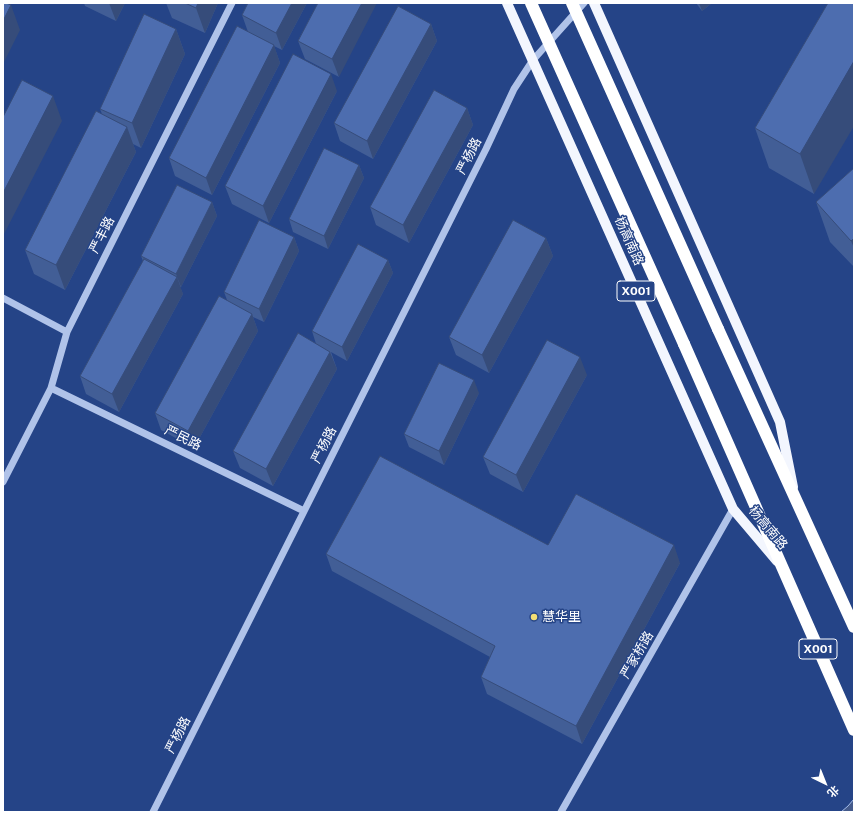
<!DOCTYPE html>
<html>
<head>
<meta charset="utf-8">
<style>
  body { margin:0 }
  #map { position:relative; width:857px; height:815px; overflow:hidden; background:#254487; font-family:"Public Sans","Noto Sans SC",sans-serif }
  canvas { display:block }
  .frame { position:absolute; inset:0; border:4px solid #fff; pointer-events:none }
  .north { position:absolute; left:805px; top:763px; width:40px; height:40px; -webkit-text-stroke:3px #254487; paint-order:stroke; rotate:137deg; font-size:11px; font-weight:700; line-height:16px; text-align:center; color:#fff }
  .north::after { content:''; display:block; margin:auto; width:14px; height:18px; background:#fff; clip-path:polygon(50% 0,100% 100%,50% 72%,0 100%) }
</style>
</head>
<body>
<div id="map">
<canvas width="857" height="815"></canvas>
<div class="frame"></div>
<div class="north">北</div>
</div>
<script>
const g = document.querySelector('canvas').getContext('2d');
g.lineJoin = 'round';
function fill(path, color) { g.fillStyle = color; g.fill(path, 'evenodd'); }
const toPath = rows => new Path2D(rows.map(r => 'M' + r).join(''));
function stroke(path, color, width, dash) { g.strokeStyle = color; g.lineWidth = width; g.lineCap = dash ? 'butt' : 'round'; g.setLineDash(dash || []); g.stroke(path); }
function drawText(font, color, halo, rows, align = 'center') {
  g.font = font + ' "Public Sans","Noto Sans SC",sans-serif'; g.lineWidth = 3; g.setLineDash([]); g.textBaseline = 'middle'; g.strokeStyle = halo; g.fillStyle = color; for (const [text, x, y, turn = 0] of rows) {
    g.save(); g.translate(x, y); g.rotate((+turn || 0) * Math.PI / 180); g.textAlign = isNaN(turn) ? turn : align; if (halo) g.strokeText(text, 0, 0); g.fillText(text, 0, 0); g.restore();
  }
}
const water = toPath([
  [854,799,854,812,841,812,848,806,854,799]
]);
fill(water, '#445a8b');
stroke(water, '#a4bce9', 1);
stroke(toPath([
  [3,298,67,332],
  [51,388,304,511],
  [3,482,51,388,67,332,232,3],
  [153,812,486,149,514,89,533,60,584,3],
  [561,812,733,509]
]), '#b0c3e9', 7);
stroke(toPath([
  [507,3,733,509,777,561],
  [594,3,780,422,793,487]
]), '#f3f6fe', 10);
stroke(toPath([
  [718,329,854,627],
  [684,344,854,730]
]), '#fff', 12);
stroke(toPath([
  [531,3,684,344],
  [572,3,718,329]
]), '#fff', 12);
fill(toPath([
  [84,3,125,3,116,21,85,6],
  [166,3,218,3,205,33,172,18],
  [248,3,307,3,282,50,274,46,280,63,212,195,175,176,169,158,248,32,242,15],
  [318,3,339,77,305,59,298,41],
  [696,3,712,3,702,11],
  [828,3,814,194,769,168,755,128],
  [431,24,437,41,373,159,340,141,334,123],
  [176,29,185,54,141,148,133,144,136,152,65,290,34,274,25,250,102,114,100,109],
  [337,91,269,223,232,204,225,186],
  [467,108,473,125,409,243,376,225,370,207],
  [359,165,364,178,328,249,293,232,289,219],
  [854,168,854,267,830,242,816,202],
  [212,202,217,216,181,287,180,287,183,294,119,412,86,394,80,376,143,261,141,256],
  [294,237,299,251,264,322,253,317,258,331,194,448,161,430,155,413,227,300,224,292],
  [546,238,553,256,489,373,456,355,449,337],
  [388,260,393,273,347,361,331,352,337,369,273,486,240,468,233,451,316,344,312,331],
  [587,375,523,492,490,474,483,457],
  [479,393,444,465,409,447,404,434],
  [548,545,680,563,582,744,487,694,481,677,490,657,332,571,326,554]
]), '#425e96');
fill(toPath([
  [109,3,125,3,116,21],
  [198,3,218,3,205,33,196,8],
  [292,3,307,3,282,50,276,33],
  [362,3,377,3,339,77,332,59],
  [699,3,712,3,702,11],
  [11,5,20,30,3,64,3,21],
  [431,24,437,41,373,159,367,141],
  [176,29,185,54,141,148,132,123],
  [274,45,280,63,212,195,206,178],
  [854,61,854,126,814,194,800,154],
  [331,74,337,91,269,223,263,206],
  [53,96,62,121,3,236,3,193],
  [467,108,473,125,409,243,403,225],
  [127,127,136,152,65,290,56,265],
  [359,165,364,178,328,249,324,236],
  [212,202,217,216,181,287,176,274],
  [294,237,299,251,264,322,259,309],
  [546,238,553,256,489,373,482,355],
  [854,238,854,248,851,241],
  [388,260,393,273,347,361,342,347],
  [177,277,183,294,119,412,112,394],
  [252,314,258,331,194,448,188,431],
  [330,352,337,369,273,486,266,469],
  [580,357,587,375,523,492,516,475],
  [474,380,479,393,444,465,439,451],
  [674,545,680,563,582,744,576,726]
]), '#364c7a');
const building = toPath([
  [3,3,6,3,11,5,3,21,3,3],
  [185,3,198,3,196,8,185,3],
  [248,3,292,3,276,33,242,15,248,3],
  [318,3,362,3,332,59,298,41,318,3],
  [828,3,854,3,854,61,800,154,755,128,828,3],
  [398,6,431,24,367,141,334,123,398,6],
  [144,14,176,29,132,123,100,109,144,14],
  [237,26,274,45,206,178,169,158,237,26],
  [293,54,331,74,263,206,225,186,293,54],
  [22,80,53,96,3,193,3,117,22,80],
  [434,90,467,108,403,225,370,207,434,90],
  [96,111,127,127,56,265,25,250,96,111],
  [324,148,359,165,324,236,289,219,324,148],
  [854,168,854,238,851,241,816,202,854,168],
  [177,185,212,202,176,274,141,256,177,185],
  [259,220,294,237,259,309,224,292,259,220],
  [513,220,546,238,482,355,449,337,513,220],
  [358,244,388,260,342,347,312,331,358,244],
  [144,259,177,277,112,394,80,376,144,259],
  [219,296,252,314,188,431,155,413,219,296],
  [298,333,330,352,266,469,233,451,298,333],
  [547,340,580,357,516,475,483,457,547,340],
  [439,363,474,380,439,451,404,434,439,363],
  [380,456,548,545,576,494,674,545,576,726,481,677,495,646,326,554,380,456]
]);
fill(building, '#4d6daf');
stroke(building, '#364c7a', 1);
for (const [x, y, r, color] of [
  [534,617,4,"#f3de74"]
]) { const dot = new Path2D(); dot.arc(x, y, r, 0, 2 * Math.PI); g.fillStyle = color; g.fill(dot); stroke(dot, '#254487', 1.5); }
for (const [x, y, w] of [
  [636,291,38],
  [818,649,38]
]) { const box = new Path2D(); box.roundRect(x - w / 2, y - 10, w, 20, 3); g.fillStyle = '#254487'; g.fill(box); stroke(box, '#fff', 1); }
drawText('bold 12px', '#fff', null, [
  ["X001",636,291],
  ["X001",818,649]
]);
drawText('13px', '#fff', '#254487', [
  ["严杨路",469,156,-63],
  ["严丰路",102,235,-63],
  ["杨高南路",629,241,66],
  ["严民路",183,438,26],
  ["严杨路",324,445,-63],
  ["杨高南路",768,528,50],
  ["严家桥路",637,655,-60],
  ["严杨路",178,735,-63]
]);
drawText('13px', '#fff', '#254487', [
  ["慧华里",542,617]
], 'left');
</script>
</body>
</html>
